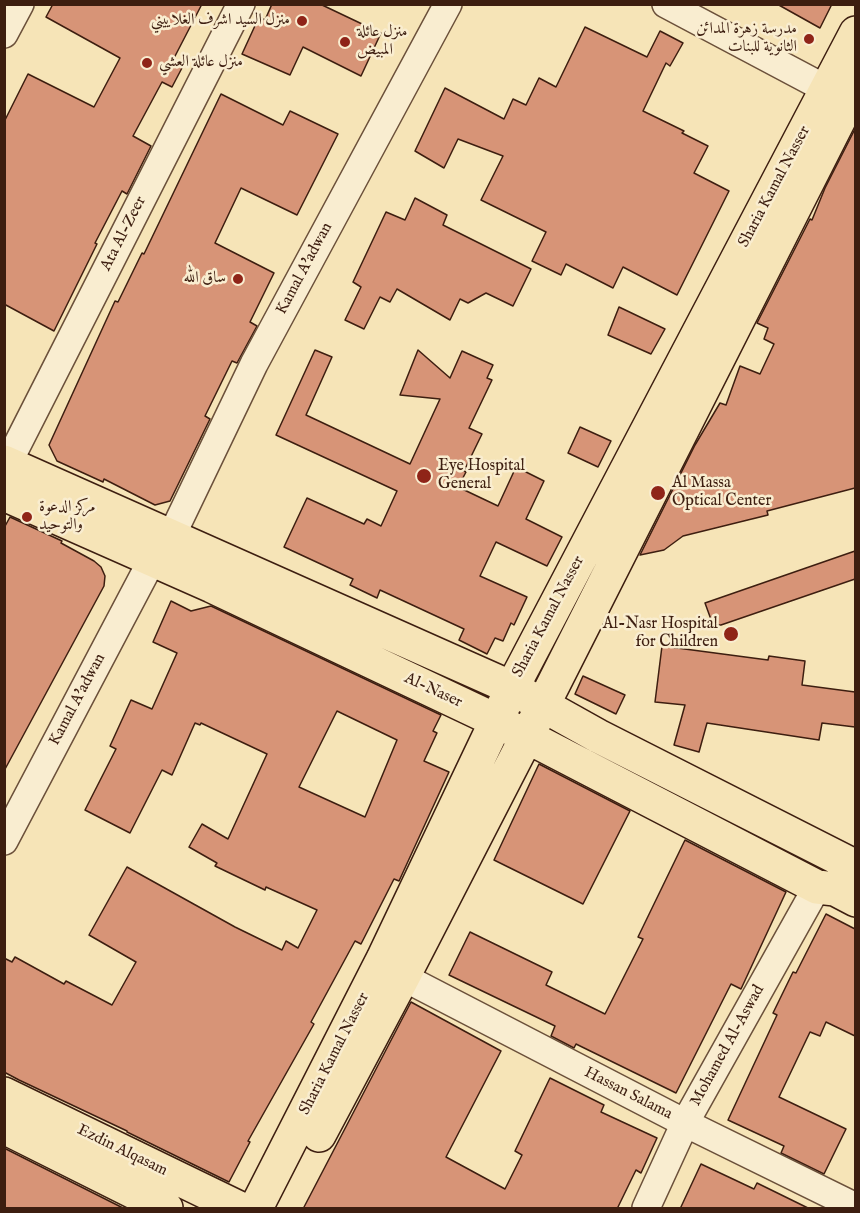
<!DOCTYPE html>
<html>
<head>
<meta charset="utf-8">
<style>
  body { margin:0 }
  #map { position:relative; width:860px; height:1213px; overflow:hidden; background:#f6e4b7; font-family:"IM FELL English",serif }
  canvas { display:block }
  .frame { position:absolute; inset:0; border:6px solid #3d1e10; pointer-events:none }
</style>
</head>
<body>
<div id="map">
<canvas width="860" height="1213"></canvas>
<div class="frame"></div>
</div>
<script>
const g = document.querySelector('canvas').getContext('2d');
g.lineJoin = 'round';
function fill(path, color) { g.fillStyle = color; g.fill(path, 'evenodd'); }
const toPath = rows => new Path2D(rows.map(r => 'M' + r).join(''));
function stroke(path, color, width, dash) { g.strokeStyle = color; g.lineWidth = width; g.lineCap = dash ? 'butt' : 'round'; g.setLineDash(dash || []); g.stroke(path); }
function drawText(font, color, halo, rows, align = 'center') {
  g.font = font + ' "IM FELL English",Amiri,serif'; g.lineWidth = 5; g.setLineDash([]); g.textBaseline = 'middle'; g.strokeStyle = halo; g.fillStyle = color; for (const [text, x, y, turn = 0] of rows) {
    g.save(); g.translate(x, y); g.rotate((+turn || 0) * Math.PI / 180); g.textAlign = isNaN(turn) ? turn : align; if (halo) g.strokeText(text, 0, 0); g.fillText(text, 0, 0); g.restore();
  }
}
const building = toPath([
  [53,4,202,4,173,60,183,66,172,87,162,82,133,136,151,146,127,194,122,191,95,243,97,244,54,331,4,304,4,122,28,74,94,107,120,58,46,17,53,4],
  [272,4,320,4,381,33,361,76,303,47,290,75,242,54,259,17,265,20,272,4],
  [777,4,832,4,820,28,777,4],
  [585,27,647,57,660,31,683,43,670,66,666,63,643,111,684,131,682,133,708,146,694,173,729,191,677,295,623,267,613,288,566,264,561,275,532,261,546,232,481,200,503,156,458,139,444,168,415,151,445,88,504,119,513,99,526,105,539,78,556,87,585,27],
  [221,94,283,125,290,111,338,134,297,215,241,188,215,243,274,273,250,322,257,326,237,363,232,361,205,416,210,419,170,501,155,505,104,479,103,482,57,461,49,445,115,301,118,302,142,253,144,254,221,94],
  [855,129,855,488,767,511,768,515,683,536,664,550,640,555,695,445,720,403,726,405,740,366,760,374,774,344,764,339,768,328,757,323,810,219,812,220,825,188,855,129],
  [415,198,447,215,443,225,531,269,513,306,486,293,468,303,460,299,450,320,397,289,390,302,380,297,364,329,345,320,361,287,353,282,386,212,405,220,415,198],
  [619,307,665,329,651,354,608,335,619,307],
  [315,350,332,357,306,415,410,464,440,399,400,395,418,350,450,378,462,351,493,365,487,378,492,380,469,428,482,434,464,471,466,472,458,487,498,506,516,467,544,481,526,519,562,537,547,566,496,542,480,576,527,597,514,625,511,623,503,641,495,638,487,654,459,640,464,629,380,590,377,598,350,585,353,579,284,547,307,498,364,524,367,519,381,526,397,491,276,435,315,350],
  [580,427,611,441,598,467,568,453,580,427],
  [10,517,62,541,61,543,94,561,101,567,105,576,104,586,4,771,4,528,10,517],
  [855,551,855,579,721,625,713,625,705,603,855,551],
  [171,601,191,611,211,606,441,715,433,731,437,733,424,761,449,772,399,881,394,879,361,944,355,941,311,1022,314,1024,248,1141,250,1142,229,1182,127,1132,127,1131,19,1080,4,1072,4,958,12,962,15,957,64,984,66,981,112,1005,136,962,89,935,127,867,235,927,282,950,286,941,298,948,317,910,266,887,265,890,215,866,217,863,189,847,202,824,228,839,267,754,201,723,200,725,195,723,172,775,162,770,130,833,85,810,116,749,110,746,131,700,152,709,177,653,153,642,171,601],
  [337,711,397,740,365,817,299,787,337,711],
  [662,646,768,660,769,656,805,661,802,685,855,692,855,727,822,723,819,740,707,723,699,752,674,745,685,705,655,702,662,646],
  [583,676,625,695,616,714,575,694,583,676],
  [539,764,630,811,583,904,494,860,539,764],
  [685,840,786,892,741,989,731,984,676,1093,576,1044,574,1048,551,1036,555,1026,449,975,470,932,552,972,546,985,605,1014,643,939,638,937,685,840],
  [826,914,855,929,855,1036,826,1022,820,1036,810,1032,779,1097,846,1129,824,1174,781,1153,784,1146,728,1120,777,1015,773,1013,793,972,796,973,826,914],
  [411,1002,501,1051,446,1157,505,1189,522,1155,515,1151,550,1078,604,1105,601,1112,657,1138,641,1173,636,1170,617,1209,303,1209,411,1002],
  [4,1148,125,1209,4,1209,4,1148],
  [701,1164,754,1189,757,1183,810,1209,680,1209,701,1164]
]);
fill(building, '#d79477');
stroke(building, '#3d1e10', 1.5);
const minor = toPath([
  [666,4,845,99],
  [4,34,20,4],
  [8,463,241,4],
  [171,537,254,364,448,4],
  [4,841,152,560],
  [403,977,685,1123,856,1207],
  [646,1208,685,1123,817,887]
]);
const major = toPath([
  [4,462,512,688,598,736,856,867],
  [4,494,212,586,497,721,817,887,835,889,856,900],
  [4,1094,239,1208],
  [4,1127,166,1208],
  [319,1135,403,977,543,705,856,86],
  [256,1208,383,959,512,688,856,33]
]);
stroke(minor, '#6b503a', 30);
stroke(major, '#3d1e10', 36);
stroke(minor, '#f9edd0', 27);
stroke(major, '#f6e4b7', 33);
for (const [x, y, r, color] of [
  [302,21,6,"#8f2418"],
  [809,39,6,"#8f2418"],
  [345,42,6,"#8f2418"],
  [147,63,6,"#8f2418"],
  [238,279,6,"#8f2418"],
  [424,476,8,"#8f2418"],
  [658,493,8,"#8f2418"],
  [27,517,6,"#8f2418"],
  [731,634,8,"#8f2418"]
]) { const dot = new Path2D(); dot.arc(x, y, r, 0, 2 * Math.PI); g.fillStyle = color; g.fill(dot); stroke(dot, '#f9edd0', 2); }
drawText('16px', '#3d1e10', '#f9edd0', [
  ["منزل السيد اشرف الغلاييني",290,21,"right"],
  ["مدرسة زهرة المدائن",797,30,"right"],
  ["الثانوية للبنات",797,48,"right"],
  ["منزل عائلة",357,33],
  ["المبيض",357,51],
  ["منزل عائلة العشي",159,63],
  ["ساق الله",226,279,"right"],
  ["Eye Hospital",438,467],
  ["General",438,485],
  ["Al Massa",672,484],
  ["Optical Center",672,502],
  ["مركز الدعوة",39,508],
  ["والتوحيد",39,526],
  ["Al-Nasr Hospital",718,625,"right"],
  ["for Children",718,643,"right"]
], 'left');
drawText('16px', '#3d1e10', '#f9edd0', [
  ["Sharia Kamal Nasser",775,187,-62],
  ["Ata Al-Zeer",124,234,-63],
  ["Kamal A'adwan",305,269,-62],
  ["Sharia Kamal Nasser",549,617,-62],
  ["Al-Naser",433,691,25],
  ["Kamal A'adwan",78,700,-62],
  ["Mohamed Al-Aswad",728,1046,-61],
  ["Sharia Kamal Nasser",335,1054,-63],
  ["Hassan Salama",628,1094,27],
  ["Ezdin Alqasam",122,1151,26]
]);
</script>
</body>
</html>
